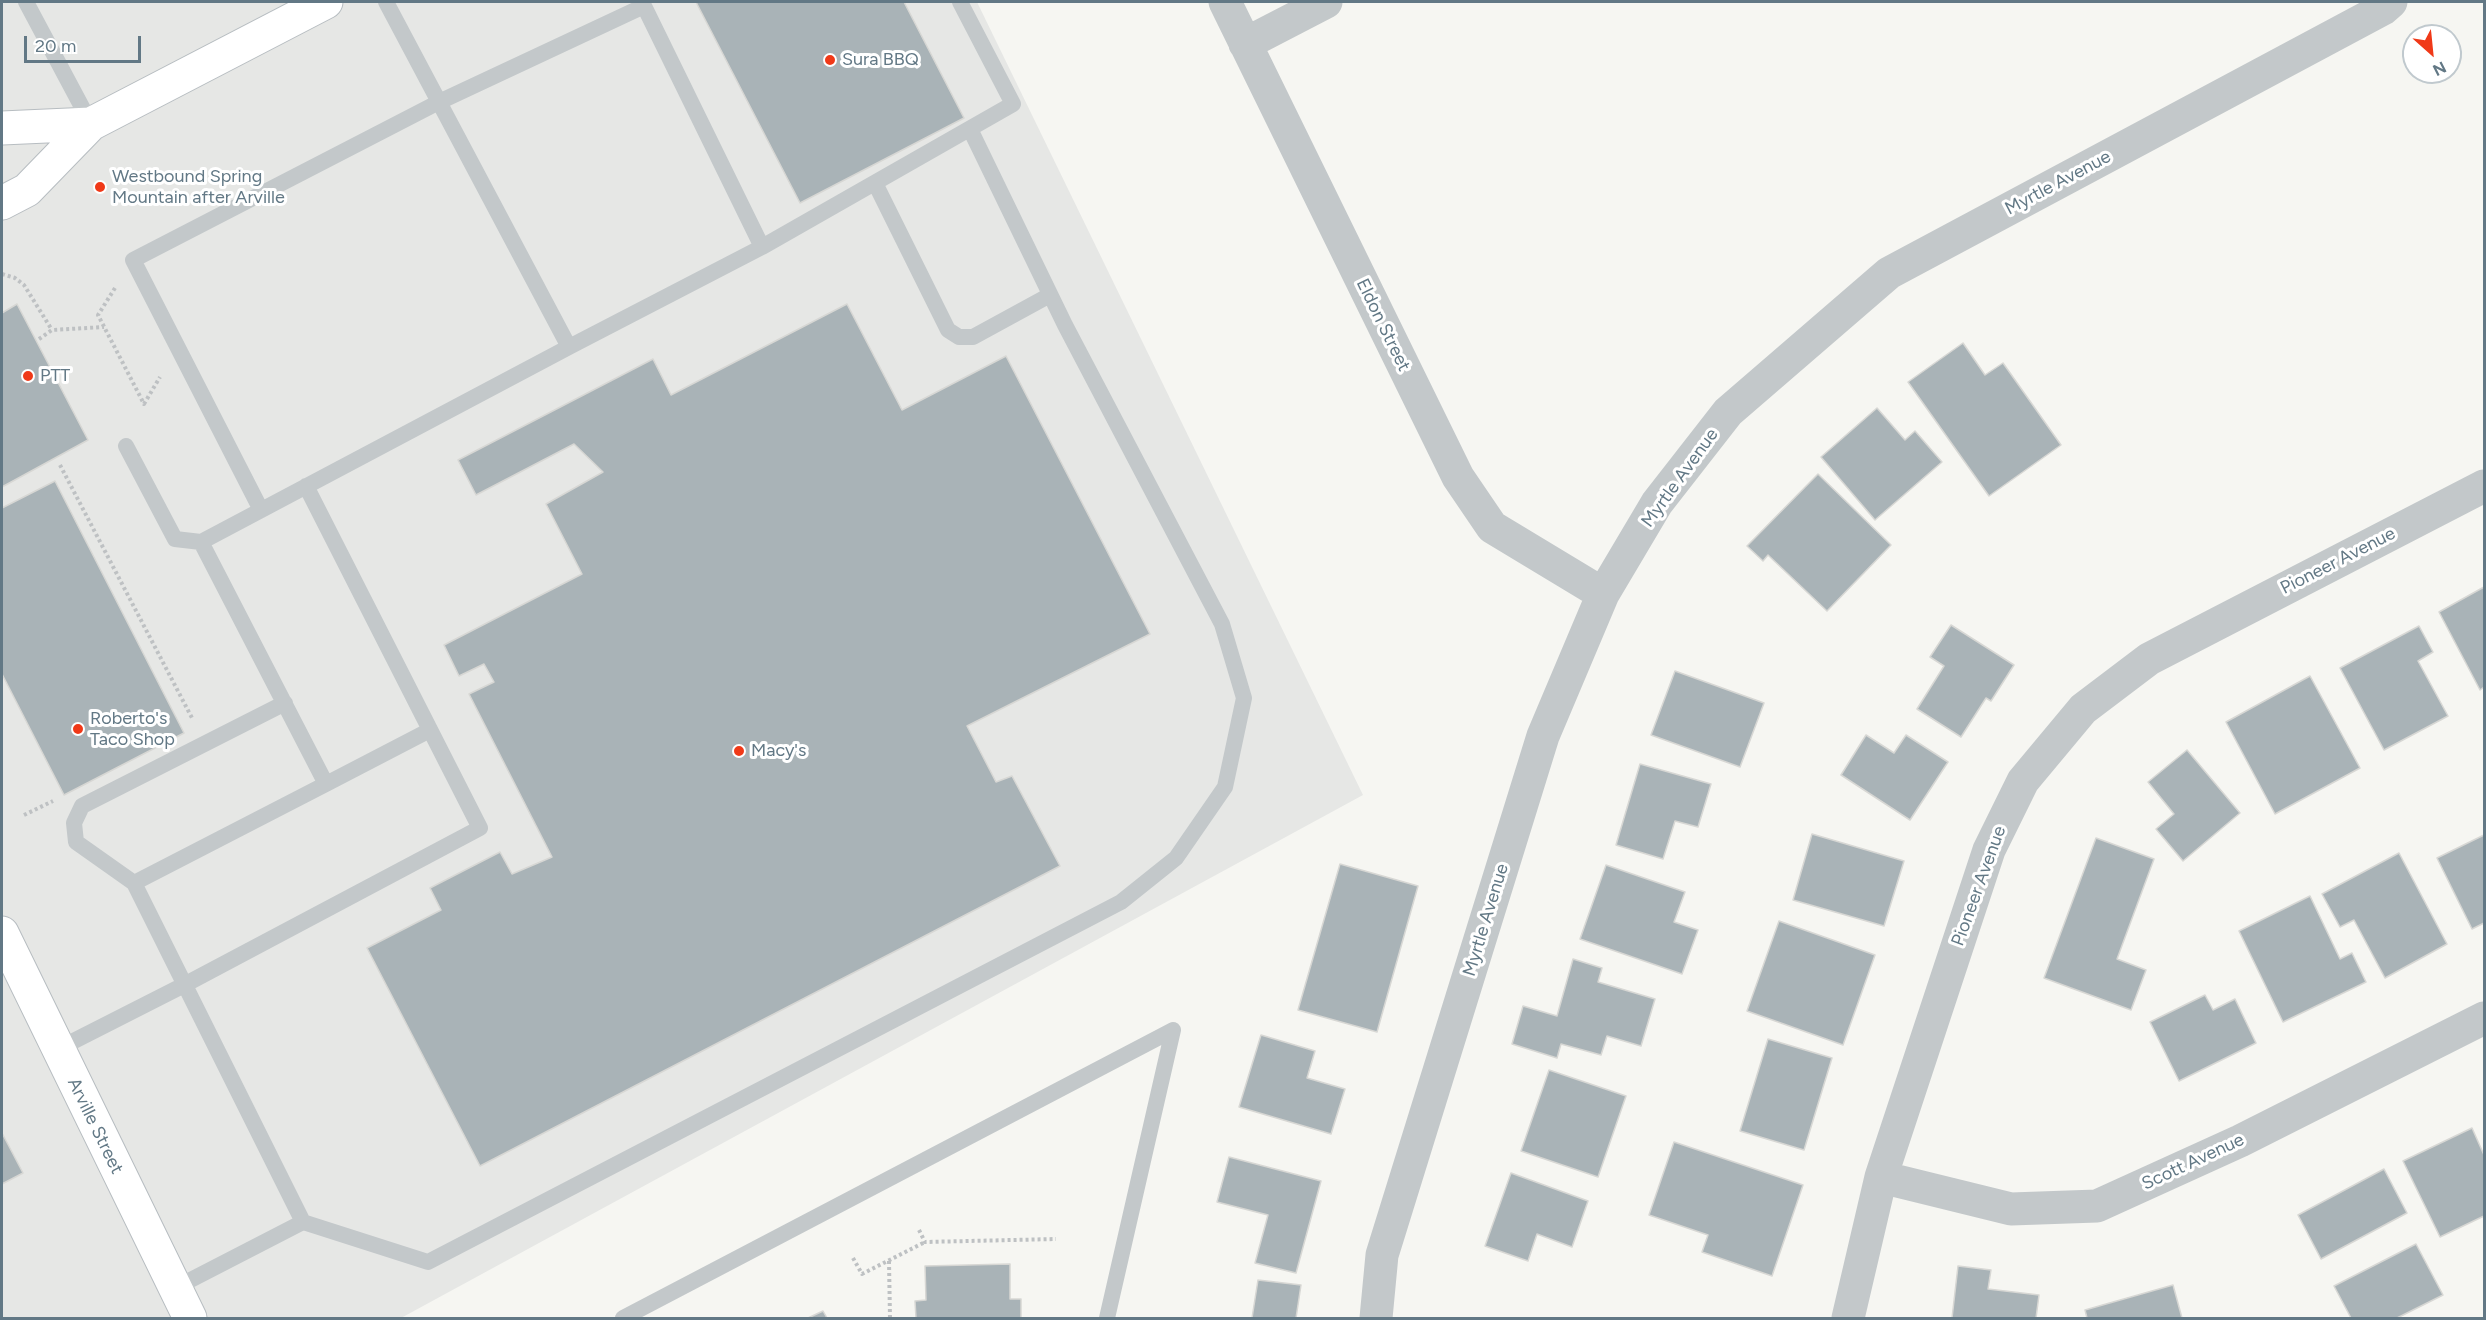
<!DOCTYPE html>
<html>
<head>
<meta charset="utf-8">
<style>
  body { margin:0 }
  #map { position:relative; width:2486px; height:1320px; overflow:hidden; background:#f6f6f2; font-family:Figtree,sans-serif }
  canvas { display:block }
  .frame { position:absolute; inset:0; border:3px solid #627885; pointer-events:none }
  .north { position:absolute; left:2402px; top:24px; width:60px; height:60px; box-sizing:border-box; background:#fff; border:2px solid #c0c9ce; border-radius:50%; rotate:153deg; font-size:16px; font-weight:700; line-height:24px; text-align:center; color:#627885 }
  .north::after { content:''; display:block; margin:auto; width:21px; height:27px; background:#f03918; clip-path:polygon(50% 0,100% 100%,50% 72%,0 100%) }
  .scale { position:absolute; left:24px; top:36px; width:117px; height:27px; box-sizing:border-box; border:3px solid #627885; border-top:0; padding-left:8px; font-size:18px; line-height:21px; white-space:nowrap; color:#627885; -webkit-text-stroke:4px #fff; paint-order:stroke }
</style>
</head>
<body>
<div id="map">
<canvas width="2486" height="1320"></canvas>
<div class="frame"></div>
<div class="north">N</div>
<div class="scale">20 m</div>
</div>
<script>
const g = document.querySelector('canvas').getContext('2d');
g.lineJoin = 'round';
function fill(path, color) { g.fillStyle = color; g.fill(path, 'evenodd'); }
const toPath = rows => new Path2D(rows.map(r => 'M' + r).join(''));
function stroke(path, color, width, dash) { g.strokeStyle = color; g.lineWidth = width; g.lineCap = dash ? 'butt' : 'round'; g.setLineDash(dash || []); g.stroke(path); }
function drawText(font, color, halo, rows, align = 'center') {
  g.font = font + ' Figtree,sans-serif'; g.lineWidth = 6; g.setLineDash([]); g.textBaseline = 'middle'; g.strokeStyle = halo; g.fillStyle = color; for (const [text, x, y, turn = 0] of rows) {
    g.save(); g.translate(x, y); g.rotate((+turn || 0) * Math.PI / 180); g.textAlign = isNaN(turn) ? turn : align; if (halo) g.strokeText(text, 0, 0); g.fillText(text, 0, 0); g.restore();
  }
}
fill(toPath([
  [2,2,977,2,1363,795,401,1318,2,1318]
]), '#e6e7e5');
const building = toPath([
  [696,2,904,2,964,118,800,203,696,2],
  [17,304,88,440,2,487,2,313,17,304],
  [847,304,902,410,1006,356,1150,634,967,726,996,782,1012,776,1060,866,480,1166,367,948,441,910,430,888,500,852,512,874,552,857,469,694,494,682,484,664,459,676,444,645,582,574,546,504,603,472,574,444,476,495,458,460,653,359,671,395,847,304],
  [1963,343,1985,375,2003,363,2061,445,1989,496,1908,382,1963,343],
  [1877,408,1905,440,1915,431,1942,462,1875,520,1821,457,1877,408],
  [1818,474,1891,545,1827,611,1768,555,1763,561,1747,546,1818,474],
  [55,481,184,733,64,795,2,674,2,508,55,481],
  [2484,587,2484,687,2480,690,2439,612,2484,587],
  [1951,625,2014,665,1991,701,1986,698,1961,737,1917,709,1944,666,1930,657,1951,625],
  [2419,626,2433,652,2418,661,2448,716,2384,750,2340,668,2419,626],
  [1675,671,1764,703,1740,767,1651,735,1675,671],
  [2310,676,2360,768,2275,814,2226,722,2310,676],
  [1866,735,1894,753,1906,735,1948,762,1910,820,1841,775,1866,735],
  [2187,750,2240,813,2183,861,2156,829,2174,814,2148,782,2187,750],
  [1640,764,1711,784,1698,827,1675,821,1663,859,1616,845,1640,764],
  [1812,834,1904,861,1884,926,1793,900,1812,834],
  [2484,835,2484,923,2472,929,2437,858,2484,835],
  [2096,838,2154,859,2117,959,2146,970,2131,1010,2044,978,2096,838],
  [2399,853,2447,944,2385,978,2354,920,2340,927,2322,894,2399,853],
  [1340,864,1418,886,1377,1032,1298,1010,1340,864],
  [1606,865,1685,892,1674,922,1698,930,1682,974,1580,939,1606,865],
  [2310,896,2340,959,2352,953,2366,982,2283,1022,2239,931,2310,896],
  [1779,921,1875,955,1843,1045,1747,1011,1779,921],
  [1573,959,1602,968,1598,982,1655,999,1641,1046,1607,1036,1601,1055,1561,1044,1557,1058,1512,1044,1523,1006,1557,1016,1573,959],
  [2205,995,2213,1010,2235,999,2256,1043,2179,1081,2150,1022,2205,995],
  [1261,1035,1315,1051,1307,1078,1345,1089,1331,1134,1239,1107,1261,1035],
  [1768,1039,1832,1058,1804,1150,1740,1131,1768,1039],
  [1549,1070,1626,1096,1598,1177,1521,1151,1549,1070],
  [2472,1128,2484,1155,2484,1216,2440,1237,2403,1161,2472,1128],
  [2,1133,23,1173,2,1184,2,1133],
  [1674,1142,1803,1185,1772,1276,1702,1252,1708,1235,1649,1215,1674,1142],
  [1229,1157,1321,1181,1296,1273,1255,1263,1268,1215,1217,1202,1229,1157],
  [2384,1169,2407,1213,2321,1259,2298,1215,2384,1169],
  [1511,1173,1588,1201,1572,1247,1537,1234,1528,1261,1485,1246,1511,1173],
  [2416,1244,2443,1295,2397,1318,2351,1318,2334,1286,2416,1244],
  [1010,1264,1010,1299,1021,1299,1021,1318,916,1318,915,1301,926,1300,925,1266,1010,1264],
  [1958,1266,1991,1270,1988,1289,2039,1295,2036,1318,1952,1318,1958,1266],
  [1258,1280,1301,1285,1296,1318,1252,1318,1258,1280],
  [2173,1285,2182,1318,2087,1318,2085,1310,2173,1285],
  [823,1311,827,1318,808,1318,823,1311]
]);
fill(building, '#a9b3b7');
stroke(building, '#d7d7d4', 1.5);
const secondary = toPath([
  [2,128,91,124],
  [2,203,27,190,91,124,326,2],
  [2,933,190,1318]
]);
stroke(secondary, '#b7bdc1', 35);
stroke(toPath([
  [2,274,15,278,24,285,52,330],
  [115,288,98,315,144,404,160,377],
  [39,339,52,330,104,327],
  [60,465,192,718],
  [24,815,53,801],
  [919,1230,925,1242,1056,1239],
  [853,1258,862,1274,925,1242],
  [889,1261,890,1318]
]), '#bec1c3', 4, [3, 3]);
stroke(toPath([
  [26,2,91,124],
  [875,183,948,330,959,337,973,337,1050,295],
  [762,247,1013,104,960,2],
  [126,446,175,539,201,542],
  [261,510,133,260,439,102,644,6,762,247,569,347],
  [285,703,82,806,74,823,76,842,134,883,303,1222],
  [326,784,430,730],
  [134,883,326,784,201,542,569,347,386,2],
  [58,1049,184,985,480,828,306,486],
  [175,1288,303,1222,428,1262,1121,902,1176,858,1225,787,1244,698,1222,624,1065,325,970,129],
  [623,1318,1173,1030,1107,1318]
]), '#c3c8ca', 16);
stroke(toPath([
  [1225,2,1458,477,1492,527,1603,594],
  [1245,44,1326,2],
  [1881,1177,2011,1209,2097,1206,2240,1141,2484,1018],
  [1376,1318,1382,1255,1543,736,1603,594,1657,503,1728,412,1889,273,2383,9,2391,2],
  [1848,1318,1881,1177,1989,850,2023,781,2083,709,2149,659,2484,486]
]), '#c3c8ca', 33);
stroke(secondary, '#fff', 33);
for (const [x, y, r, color] of [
  [830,60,6,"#f03918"],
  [100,187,6,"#f03918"],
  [28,376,6,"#f03918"],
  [78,729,6,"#f03918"],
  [739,751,6,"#f03918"]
]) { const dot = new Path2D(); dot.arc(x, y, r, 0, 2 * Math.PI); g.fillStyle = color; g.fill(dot); stroke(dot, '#fff', 2); }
drawText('18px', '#627885', '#fff', [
  ["Sura BBQ",842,60],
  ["Westbound Spring",112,177],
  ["Mountain after Arville",112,198],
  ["PTT",40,376],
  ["Roberto's",90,719],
  ["Taco Shop",90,740],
  ["Macy's",751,751]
], 'left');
drawText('18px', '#627885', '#fff', [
  ["Myrtle Avenue",2058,183,-28],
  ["Eldon Street",1383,325,64],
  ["Myrtle Avenue",1680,478,-54],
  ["Pioneer Avenue",2338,561,-27],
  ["Pioneer Avenue",1979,886,-70],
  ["Myrtle Avenue",1486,920,-73],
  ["Arville Street",95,1126,64],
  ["Scott Avenue",2193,1162,-25]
]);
</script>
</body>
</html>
